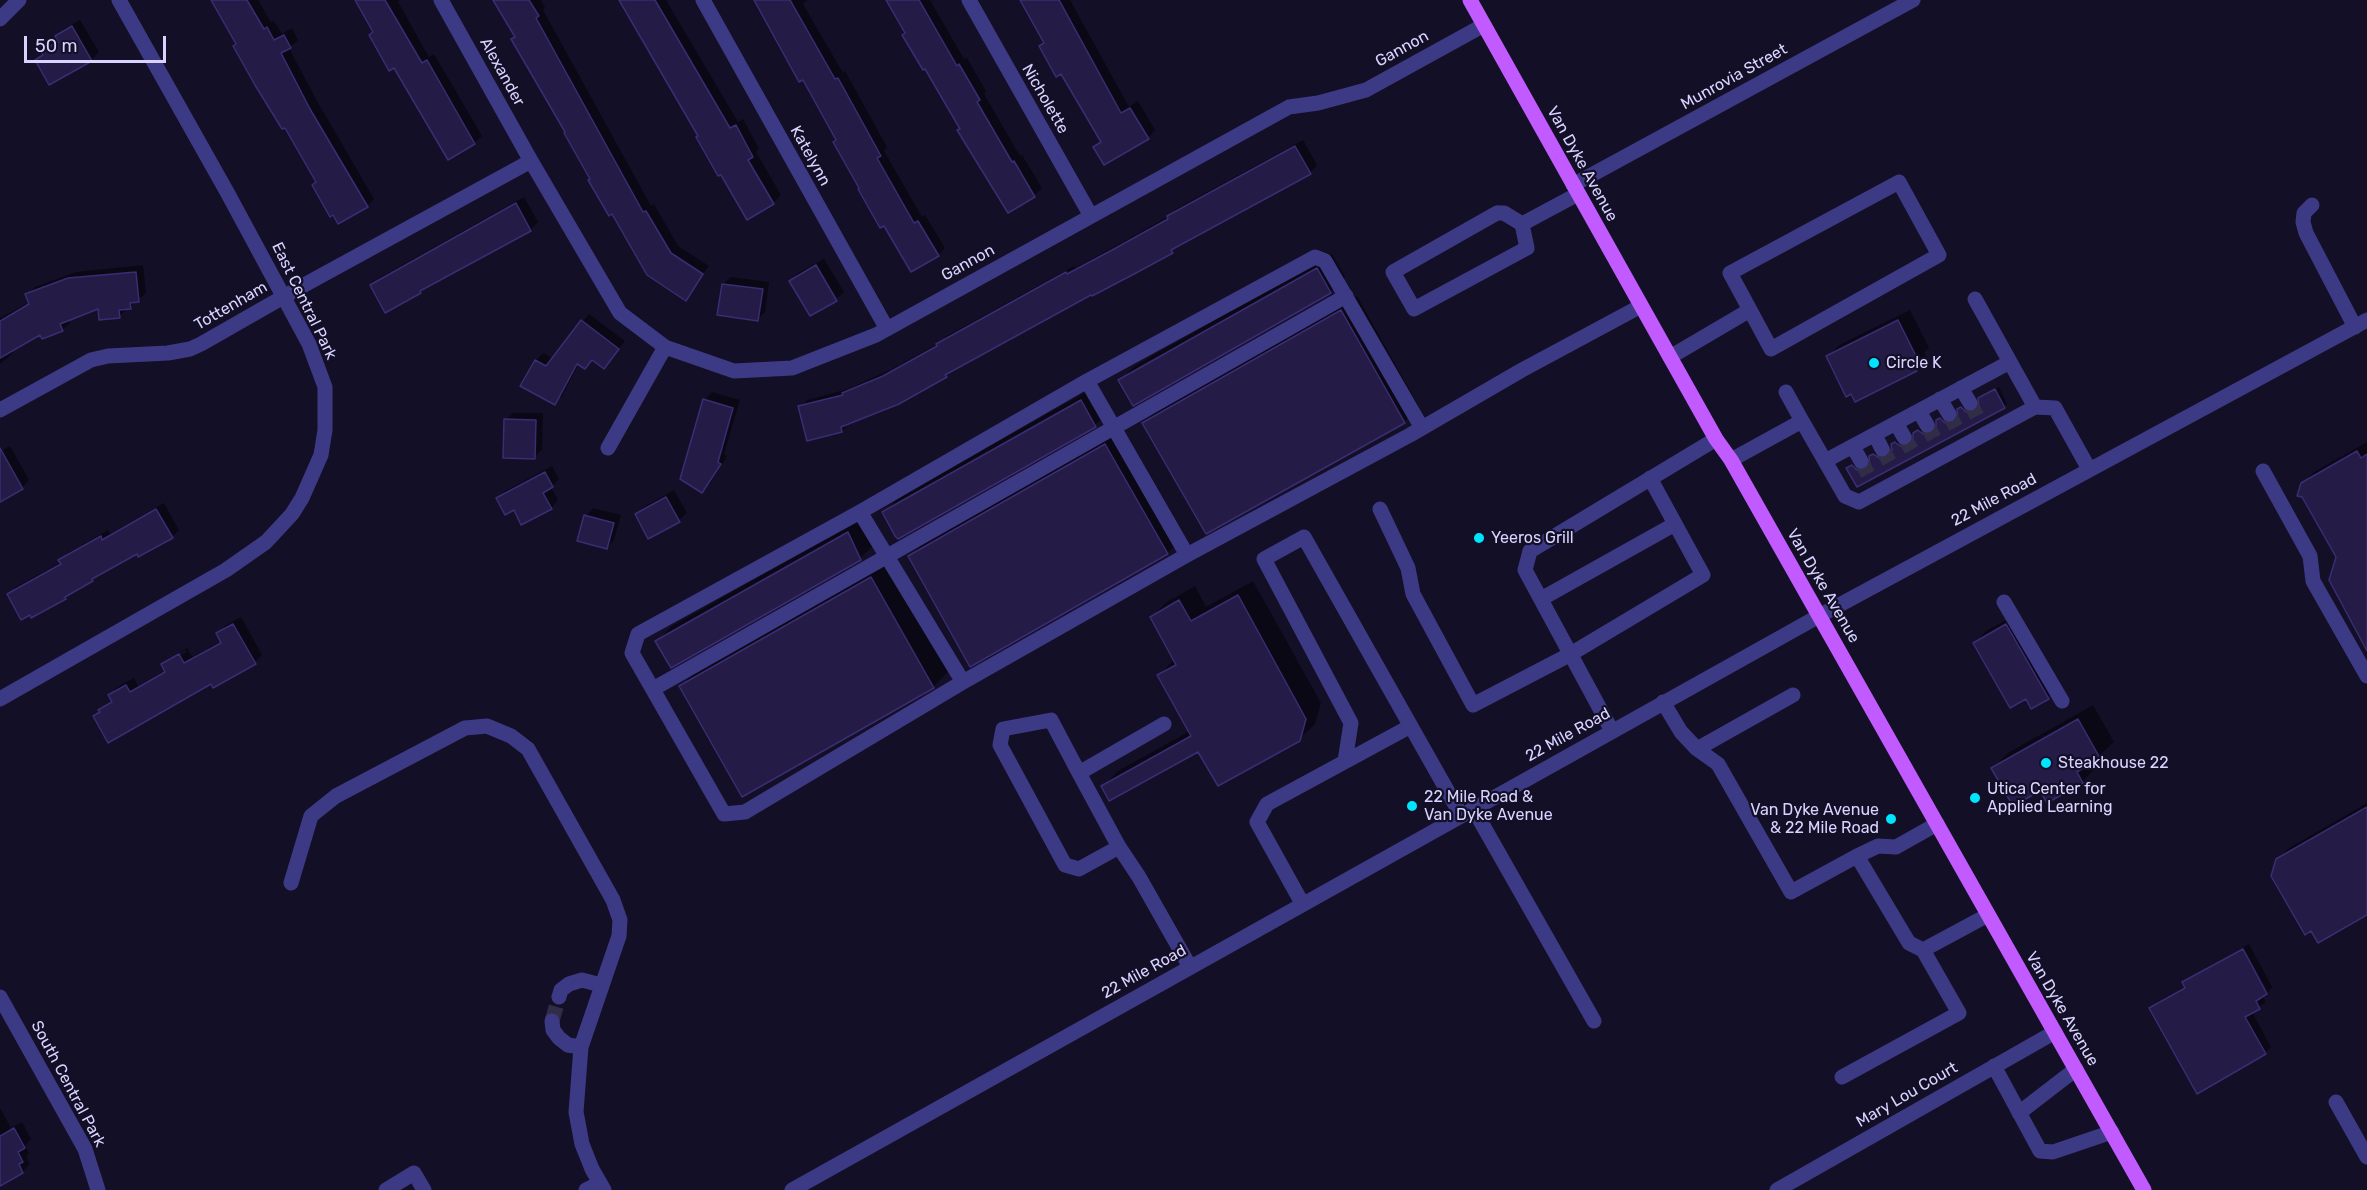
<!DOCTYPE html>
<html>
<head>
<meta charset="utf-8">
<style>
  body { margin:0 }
  #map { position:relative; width:2367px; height:1190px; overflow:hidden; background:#130f26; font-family:Rubik,sans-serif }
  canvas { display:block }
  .scale { position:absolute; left:24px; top:36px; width:142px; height:27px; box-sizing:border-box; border:3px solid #d9d4ff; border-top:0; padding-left:8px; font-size:18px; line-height:21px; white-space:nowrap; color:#d9d4ff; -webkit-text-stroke:4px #130f26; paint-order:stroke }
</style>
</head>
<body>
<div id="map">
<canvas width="2367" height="1190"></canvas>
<div class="scale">50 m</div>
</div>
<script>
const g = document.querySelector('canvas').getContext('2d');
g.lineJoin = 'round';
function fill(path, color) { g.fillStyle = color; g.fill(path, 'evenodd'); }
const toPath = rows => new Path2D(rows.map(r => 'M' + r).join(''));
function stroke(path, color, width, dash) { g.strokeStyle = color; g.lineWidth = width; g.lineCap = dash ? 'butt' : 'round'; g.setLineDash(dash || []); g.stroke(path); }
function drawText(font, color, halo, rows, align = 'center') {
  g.font = font + ' Rubik,sans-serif'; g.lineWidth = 4.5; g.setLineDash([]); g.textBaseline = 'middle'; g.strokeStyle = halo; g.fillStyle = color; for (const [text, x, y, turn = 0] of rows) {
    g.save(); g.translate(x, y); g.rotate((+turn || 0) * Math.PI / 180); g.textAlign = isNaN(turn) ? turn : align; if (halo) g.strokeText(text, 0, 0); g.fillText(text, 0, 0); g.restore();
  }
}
fill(toPath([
  [212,0,258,0,271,22,274,21,282,34,292,28,298,40,289,48,317,101,374,199,367,206,318,181],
  [357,0,400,0,398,2,429,57,434,54,482,136,474,143,375,31],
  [496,0,541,0,545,7,543,10,651,206,654,204,678,246,709,266,685,299,592,179],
  [620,0,666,0,738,122,743,119,759,149,756,152,781,195,773,203,747,218],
  [755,0,807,0,803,4,843,73,845,71,887,147,884,151,922,217,925,215,945,248,938,255,838,139,803,78],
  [888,0,930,0,964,59,967,58,986,91,984,94,1020,156,1022,155,1042,188,1034,196,961,128],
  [1021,0,1070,0,1129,107,1138,101,1155,130,1148,138,1095,147,1102,141,1062,72,1041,46,1045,42],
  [80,20,99,52,91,60,37,60,50,44,59,40,57,36,64,29],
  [1303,140,1317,165,1310,173,1179,244,1172,251,952,370,946,376,898,402,849,424,842,431,800,407,807,400,848,389,892,369,939,343,945,337,1074,266,1075,268,1123,242,1169,216,1176,209],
  [524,197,538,222,530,230,385,311,372,285,379,278],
  [1332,254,1345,277,1330,292,1120,380,1136,365],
  [824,259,844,292,836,299,810,314,791,281,798,273],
  [143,265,146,293,119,316,99,307,68,319,70,323,62,330,41,333,12,350,13,353,0,364,0,318,30,302,27,295,35,287,76,272],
  [731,277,769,282,765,312,758,319,723,284],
  [1357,296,1419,407,1404,422,1144,423,1159,408],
  [1910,310,1929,348,1924,352,1927,358,1916,369,1828,357,1839,345],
  [589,314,625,341,611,359,593,359,579,363,562,396,554,403,522,386,536,360,543,353,554,359],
  [1097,386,1110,410,1095,425,884,513,899,497],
  [1999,387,2007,404,2004,407,1857,485,1848,468,1852,465,1856,463,1860,467,1870,467,1871,456,1874,453,1877,451,1885,456,1890,455,1893,450,1892,445,1899,439,1903,443,1913,443,1914,433,1922,427,1926,431,1936,431,1937,421,1944,416,1948,420,1958,420,1959,410,1965,405,1969,409,1979,409,1980,399],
  [712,392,740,400,724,454,727,456,710,484,702,491,704,400],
  [513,413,543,413,542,450,534,457,506,420],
  [1121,429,1183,538,1167,553,910,556,925,541],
  [2367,442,2367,648,2338,557,2302,484,2314,472],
  [10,446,29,480,22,488,0,500,0,452],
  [552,466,559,479,551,487,558,500,551,508,514,508,498,498,505,491],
  [674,490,687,513,679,520,649,537,637,514,644,507],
  [164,503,179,530,172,537,137,552,97,574,65,598,9,595,16,587,61,562,68,553,108,530,110,534],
  [593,508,621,515,614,540,607,548,586,516],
  [863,518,876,543,860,558,671,666,657,641,672,626],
  [887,562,948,672,933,687,682,685,697,670],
  [1253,581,1321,703,1315,724,1299,739,1199,750,1103,787,1118,771,1190,731,1159,675,1175,659,1151,617,1167,602,1195,586,1206,607],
  [2018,614,2060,686,2048,697,2032,707,2026,697,1975,643,1986,631],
  [241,617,262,655,255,662,212,682,95,716,112,700,110,695,117,687,134,678,138,686,166,670,163,665,170,658,170,661,187,652,185,650,170,658,187,648,192,657,222,641,217,634,225,626],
  [2093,705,2114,742,2094,760,2097,766,2082,782,2048,801,2040,789,1993,768,2008,753],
  [2367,803,2367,914,2277,860,2289,848],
  [2249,944,2272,987,2268,992,2243,947],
  [2241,949,2265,993,2262,995,2266,1002,2252,1012,2271,1047,2265,1053,2151,1008,2157,1002,2186,986,2184,983,2190,977],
  [0,1108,11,1128,22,1122,31,1139,25,1146,29,1153,26,1157,30,1164,22,1172,0,1184]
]), '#0007');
const building = toPath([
  [211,0,247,0,264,29,267,27,274,40,284,35,291,48,281,53,310,109,368,207,338,224,333,215,330,217,312,185,316,182,285,128,282,129,255,85,233,46,236,44,211,0],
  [355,0,385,0,422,63,427,60,475,144,448,160,394,68,389,71,369,35,373,32,355,0],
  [493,0,529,0,539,16,536,18,643,212,646,211,671,253,703,274,686,301,647,275,612,214,609,216,588,180,590,179,564,133,565,132,511,39,515,37,493,0],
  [619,0,655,0,730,128,736,125,753,157,748,160,774,204,747,220,721,175,718,176,696,137,698,136,619,0],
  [754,0,790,0,835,79,838,78,881,156,877,158,914,223,918,221,939,256,911,272,884,226,880,228,858,189,859,188,833,142,836,140,803,80,799,82,754,0],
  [886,0,919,0,957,66,959,64,980,100,977,102,1012,162,1014,161,1035,197,1008,213,957,130,960,129,925,69,923,70,902,35,905,33,886,0],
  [1020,0,1059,0,1121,113,1130,108,1149,139,1104,165,1093,147,1101,142,1061,74,1056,77,1039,46,1044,43,1020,0],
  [72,26,92,61,49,85,35,60,43,55,41,51,58,42,55,36,72,26],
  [1295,146,1311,174,1171,250,1173,253,1136,273,1092,296,1091,295,945,375,947,377,899,404,841,427,842,432,807,441,798,406,843,395,842,393,883,376,937,346,936,344,1066,272,1067,274,1114,249,1168,219,1167,216,1295,146],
  [516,203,531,231,420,291,421,293,385,313,370,285,516,203],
  [816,265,837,301,810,316,789,281,816,265],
  [1317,268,1331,293,1133,406,1118,380,1317,268],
  [136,272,139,302,130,303,131,309,119,310,120,318,99,320,98,309,60,324,63,331,42,339,40,335,0,358,0,321,29,304,25,294,68,278,136,272],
  [722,284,763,289,758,321,717,315,722,284],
  [1341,310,1405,423,1206,534,1142,423,1341,310],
  [581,320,619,349,604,369,592,360,585,369,577,364,555,405,520,386,535,360,546,366,581,320],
  [1898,320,1918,360,1913,363,1917,371,1855,402,1851,394,1846,397,1826,356,1898,320],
  [1995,389,2005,408,1857,487,1846,468,1852,465,1857,470,1865,470,1870,465,1869,456,1873,454,1881,459,1887,457,1892,450,1891,444,1895,442,1900,446,1908,446,1913,441,1913,433,1918,430,1923,434,1931,434,1936,429,1936,420,1940,418,1945,423,1953,423,1958,418,1957,409,1961,407,1966,412,1974,412,1979,407,1978,398,1995,389],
  [703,399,733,408,718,462,721,464,702,493,680,479,703,399],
  [1081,400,1096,427,898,539,895,536,882,512,1081,400],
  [504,419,536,420,535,459,503,458,504,419],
  [1105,444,1168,554,970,667,908,556,1105,444],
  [0,448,23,489,0,502,0,448],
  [2357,451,2361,458,2367,454,2367,651,2329,580,2336,557,2302,497,2297,496,2301,483,2357,451],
  [545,472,553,487,543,493,552,509,521,525,514,510,505,515,496,498,545,472],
  [666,497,680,522,648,539,635,514,666,497],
  [156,509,173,538,138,557,137,554,92,579,93,581,65,597,66,599,31,618,30,615,21,620,7,594,61,564,58,560,101,536,102,540,156,509],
  [584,515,614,523,607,549,577,541,584,515],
  [848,532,861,560,671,668,655,641,848,532],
  [871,577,934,688,742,797,679,686,871,577],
  [1238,595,1306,719,1300,741,1218,786,1198,752,1109,801,1101,786,1191,736,1157,675,1176,665,1150,617,1179,600,1191,621,1238,595],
  [233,624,256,664,213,688,211,684,108,743,93,716,100,712,98,710,112,702,108,695,126,685,130,692,165,672,161,664,179,654,184,663,221,643,216,633,233,624],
  [2006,624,2049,699,2031,709,2026,699,2010,708,1973,643,2006,624],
  [2078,719,2100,758,2077,772,2083,783,2047,803,2040,791,2013,806,1991,768,2078,719],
  [2367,807,2367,915,2318,943,2311,931,2305,935,2271,876,2276,859,2367,807],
  [2243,949,2267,994,2256,1001,2260,1009,2245,1017,2266,1054,2197,1094,2149,1008,2185,988,2182,982,2243,949],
  [14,1128,25,1148,18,1152,23,1162,19,1164,23,1173,0,1186,0,1136,14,1128]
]);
fill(building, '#241b47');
stroke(building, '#3b2d73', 1.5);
stroke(toPath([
  [1970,403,1980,422],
  [1949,414,1959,433],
  [1927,425,1937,444],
  [1904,437,1915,456],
  [1882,449,1893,468],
  [1861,461,1871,480],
  [552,1021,559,997]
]), '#312d47', 15, [15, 8]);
stroke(toPath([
  [441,0,531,161,620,313,665,347,734,371,792,368,876,335,1289,107,1318,103,1366,90,1484,25],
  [703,0,887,329],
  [969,0,1091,216],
  [0,19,19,0],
  [1573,185,1913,0],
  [2312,205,2304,213,2303,222,2306,233,2355,327],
  [1497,213,1504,213,1522,224,1527,248,1414,309,1393,272,1497,213],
  [1522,224,1578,194],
  [1975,299,2010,362],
  [1670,357,1750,310,1730,273,1899,182,1939,255,1771,349,1750,310],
  [1087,381,1187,555],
  [1961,388,1970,403],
  [1786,392,1802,421],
  [1940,399,1949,414],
  [0,410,91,360,108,356,168,353,190,349,201,344,306,284,531,161],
  [1919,411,1927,425],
  [1896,423,1904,437],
  [1422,428,1325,261,1315,257,1087,381,860,512,638,634,632,653,724,814,745,812,963,682,1187,555,1410,435,1522,370,1641,306],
  [1875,435,1882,449],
  [1853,447,1861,461],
  [608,448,665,347],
  [1731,460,1802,421,1825,461,2010,362,2035,407,2055,408,2089,469],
  [1825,461,1845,496,1859,502,2035,407],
  [2263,471,2310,556,2313,581,2367,676],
  [1380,509,1408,568,1413,594,1473,705,1569,655,1703,575,1650,478],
  [860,512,963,682],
  [1541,599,1675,524],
  [2004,602,2062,701],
  [653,689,1346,296],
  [0,699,226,570,266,542,292,514,302,498,321,455,325,430,325,387,309,344,227,192,119,0],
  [1663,702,1681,732,1697,749,1718,764,1791,892,1857,856],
  [1164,724,1079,773,1119,847,1139,877,1190,967],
  [1612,731,1525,570,1530,551,1716,439],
  [1697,749,1793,695],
  [1345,761,1351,723,1264,559,1304,537,1461,815],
  [1079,773,1051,720,1003,729,1000,745,1065,865,1079,869,1119,847],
  [1473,808,1594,1021],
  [1937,824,1896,847,1878,846,1857,856,1909,943,1923,950,1988,915],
  [291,883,311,816,336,796,465,728,487,726,511,736,528,749,613,900,620,920,619,936,581,1047,576,1112,582,1144,592,1169,604,1190],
  [1302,903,1257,822,1267,804,1409,727],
  [0,997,85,1149,98,1190],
  [559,997,561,990,569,984,582,980,601,985],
  [552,1021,553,1030,559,1038,568,1045,581,1047],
  [1994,1066,2040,1151,2053,1152,2112,1132],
  [1842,1077,1959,1013,1923,950],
  [2336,1102,2367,1157],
  [2019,1113,2076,1069],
  [386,1190,414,1173,424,1190],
  [586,1190,600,1183],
  [792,1190,1819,616,2367,320],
  [1777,1190,2055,1032]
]), '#3d3a85', 15);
stroke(toPath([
  [1470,0,1670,357,1716,439,1731,460,2144,1190]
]), '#c25bff', 15);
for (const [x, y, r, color] of [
  [1874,363,6,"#00e5ff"],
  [1479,538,6,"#00e5ff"],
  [2046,763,6,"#00e5ff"],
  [1975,798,6,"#00e5ff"],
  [1412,806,6,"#00e5ff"],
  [1891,819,6,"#00e5ff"]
]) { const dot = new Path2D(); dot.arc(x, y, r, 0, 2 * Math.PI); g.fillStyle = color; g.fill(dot); stroke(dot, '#130f26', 2); }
drawText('16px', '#d9d4ff', '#130f26', [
  ["Gannon",1402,49,-29],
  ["Alexander",502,72,61],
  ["Munrovia Street",1734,77,-29],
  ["Nicholette",1045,99,60],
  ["Katelynn",810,156,61],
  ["Van Dyke Avenue",1582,164,61],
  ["Gannon",968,263,-29],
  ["East Central Park",304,301,64],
  ["Tottenham",231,306,-30],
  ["22 Mile Road",1994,500,-28],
  ["Van Dyke Avenue",1823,586,60],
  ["22 Mile Road",1568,735,-29],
  ["22 Mile Road",1144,972,-29],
  ["Van Dyke Avenue",2062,1009,60],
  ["South Central Park",68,1084,62],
  ["Mary Lou Court",1907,1095,-30]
]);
drawText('16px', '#d9d4ff', '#130f26', [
  ["Circle K",1886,363],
  ["Yeeros Grill",1491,538],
  ["Steakhouse 22",2058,763],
  ["Utica Center for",1987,789],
  ["Applied Learning",1987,807],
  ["22 Mile Road &",1424,797],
  ["Van Dyke Avenue",1424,815],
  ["Van Dyke Avenue",1879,810,"right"],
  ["& 22 Mile Road",1879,828,"right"]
], 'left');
</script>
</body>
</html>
